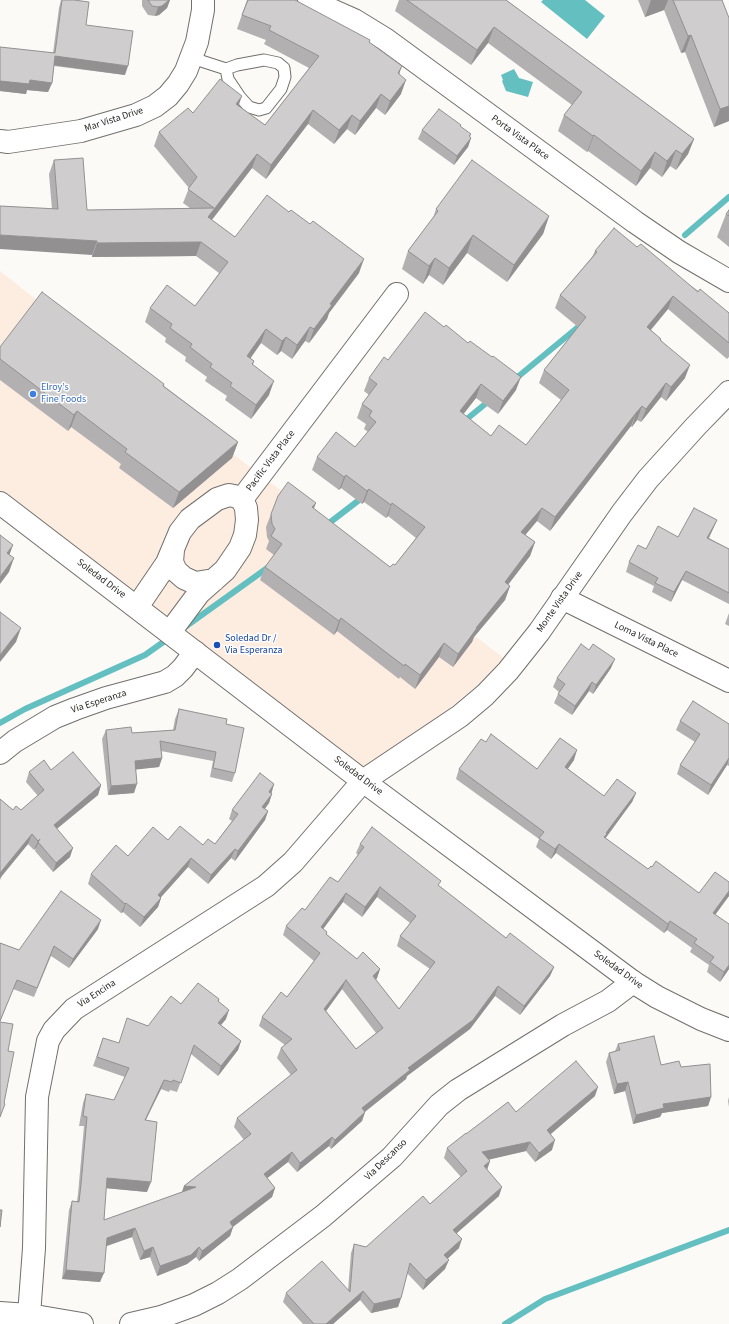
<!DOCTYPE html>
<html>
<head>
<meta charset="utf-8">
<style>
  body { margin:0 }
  canvas { display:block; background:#fbfaf6 }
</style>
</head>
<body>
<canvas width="729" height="1324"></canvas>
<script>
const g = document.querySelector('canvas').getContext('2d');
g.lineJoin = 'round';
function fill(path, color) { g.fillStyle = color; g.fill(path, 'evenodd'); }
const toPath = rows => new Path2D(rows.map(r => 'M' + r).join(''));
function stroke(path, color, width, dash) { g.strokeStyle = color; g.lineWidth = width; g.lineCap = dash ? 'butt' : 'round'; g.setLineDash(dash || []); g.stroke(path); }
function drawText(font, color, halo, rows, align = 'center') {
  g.font = font + ' "Source Sans 3",sans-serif'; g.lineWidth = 3; g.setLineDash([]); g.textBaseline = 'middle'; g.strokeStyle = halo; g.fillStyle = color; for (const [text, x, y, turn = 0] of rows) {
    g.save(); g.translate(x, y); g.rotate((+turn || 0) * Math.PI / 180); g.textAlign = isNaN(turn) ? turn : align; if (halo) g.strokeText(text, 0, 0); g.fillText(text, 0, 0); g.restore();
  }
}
fill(toPath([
  [0,271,246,464,504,658,477,686,411,739,346,776,0,492]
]), '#fdede1');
fill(toPath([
  [543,0,585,0,605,16,587,39,541,2],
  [514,69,519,78,533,82,528,97,506,91,502,81,503,80,501,75]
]), '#64bfc1');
stroke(toPath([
  [685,235,729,197],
  [514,380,583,323],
  [462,423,490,400],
  [324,527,363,497],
  [185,627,270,566],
  [0,723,25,709,145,655,169,638],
  [505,1324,545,1299,729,1230]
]), '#64bfc1', 6);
const lane = toPath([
  [192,58,226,69,237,65,264,60,278,63,284,68,285,77,281,89,266,108,259,110,249,107,240,97,228,79,226,69]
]);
const street = toPath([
  [309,0,354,20,385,39,635,222,679,252,729,281],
  [0,141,8,142,81,131,136,115,155,106,168,96,178,84,186,71,197,42,203,10,203,0],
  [242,499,397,294],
  [173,550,172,562,176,571,184,578,195,583,214,580],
  [562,598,729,681],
  [137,607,167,563,180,532,190,519,217,499,229,495,234,496,242,499],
  [170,632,199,593,225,570,240,548,245,535,247,520,246,508,242,499],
  [0,753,15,741,55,717,75,709,106,698,165,682,175,676,183,668,195,652],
  [0,1313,29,1315,82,1324],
  [29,1315,34,1248,37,1097,48,1041,54,1030,74,1009,266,886,293,862,363,781],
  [131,1324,161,1317,194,1305,218,1293,240,1279,323,1216,392,1157,439,1105,458,1090,563,1025,608,1001,633,982]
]);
const secondary = toPath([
  [0,503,363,781,633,982,657,997,701,1019,729,1030],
  [363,781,460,716,485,695,508,671,539,632,622,513,648,479,696,426,729,392]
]);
stroke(lane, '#72706d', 13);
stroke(street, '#72706d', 24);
stroke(secondary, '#72706d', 24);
stroke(lane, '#fff', 11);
stroke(street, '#fff', 22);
stroke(secondary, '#fff', 22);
fill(toPath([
  [61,0,86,25,125,75,54,66,52,83,48,92,27,90,26,94,0,91,53,53,59,8],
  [142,0,170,0,167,8,159,15,155,16,148,15,142,6],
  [247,0,369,42,400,74,401,94,385,115,376,108,355,135,347,129,334,144,308,124,266,179,252,168,212,220,235,237,359,273,329,313,327,319,309,343,305,341,292,359,281,351,277,355,261,343,250,359,254,361,253,365,269,395,251,419,225,400,227,396,205,381,207,377,185,361,186,357,165,342,166,338,145,322,150,308,195,306,219,273,196,256,92,257,92,255,52,209,49,174,54,160,87,210,190,208,183,203,189,188,154,146,159,132,193,113,239,106,265,125,309,68,264,44,266,40,237,29],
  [399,0,506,0,694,139,688,154,676,170,670,166,662,177,650,168,636,186,588,151,587,152,558,131,564,115,572,105,488,43,471,65,395,11],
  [638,0,722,0,729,121,714,127,685,52,681,53,664,10,645,17],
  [461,125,460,127,471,138,468,147,454,165,418,139,422,130],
  [436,209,549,216,543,234,507,282,467,253,443,285,429,275,423,284,402,269,408,251,433,218],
  [729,210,729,247,717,237,726,214],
  [637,247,729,313,729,357,727,359,668,309,651,330,661,340,685,378,666,401,661,397,641,422,637,420,632,427,631,426,550,531,537,521,525,535,535,542,530,556,508,585,510,586,505,600,474,637,472,642,453,667,439,657,415,689,400,677,399,679,337,631,334,635,260,580,265,567,274,555,266,549,269,541,267,537,266,527,271,514,314,509,390,567,395,565,416,538,388,516,386,518,364,502,362,504,341,488,339,490,312,470,317,457,355,447,368,432,364,429,366,424,357,418,362,404,369,395,364,391,369,378,388,360,516,390,498,414,476,398,463,414,491,436,526,445,561,400,539,383,544,370,578,327,555,308,560,295,592,257,595,251],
  [0,347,164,384,164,386,238,442,232,458,173,508,119,468,121,464,71,427,68,431,0,380],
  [717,520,709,538,729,549,729,604,682,580,671,602,652,592,654,586,626,572,629,562,646,549,678,537],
  [729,613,729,626,725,624],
  [611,668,593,694,589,691,572,715,554,703,558,694,559,692,553,687,557,678],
  [179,709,226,724,235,773,232,782,210,777,213,761,161,751,162,758,159,767,136,769,134,793,108,795,102,739,106,730,132,733,173,730,175,719],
  [680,721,729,724,729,766,727,765,708,795,677,774,680,765,695,742,676,730],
  [486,742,537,769,574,760,568,769,604,796,636,793,632,802,605,838,648,869,699,893,729,882,729,896,715,914,729,969,720,982,707,972,709,965,690,952,692,948,667,930,664,933,556,853,551,859,536,847,539,839,456,779,459,769],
  [51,770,101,785,98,795,57,829,70,857,53,872,35,851,36,848,34,850,28,844,2,876,0,880,0,799,13,810,21,810,38,796,26,782,29,772],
  [274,784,269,803,265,809,268,811,265,820,235,861,231,858,208,884,188,867,161,897,161,898,158,907,140,927,123,912,121,913,88,884,91,874,128,856,168,840,203,845,215,844,232,821,229,819,232,810],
  [360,844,439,886,506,938,554,967,550,976,520,1015,495,996,470,1029,407,1076,406,1079,365,1112,362,1121,331,1149,329,1146,297,1172,288,1162,267,1178,275,1188,272,1197,233,1227,230,1236,199,1261,196,1257,187,1264,157,1276,150,1257,140,1260,132,1237,106,1246,100,1282,62,1279,69,1210,72,1201,77,1201,78,1194,84,1126,79,1126,83,1103,86,1094,114,1100,125,1077,93,1066,103,1038,118,1043,148,1026,181,1004,219,999,219,1002,226,1019,221,1025,241,1041,238,1050,218,1076,191,1054,177,1092,170,1090,169,1092,161,1089,146,1120,147,1192,106,1188,104,1220,182,1192,184,1186,244,1140,234,1127,237,1118,291,1075,277,1058,281,1048,285,1045,259,1026,262,1017,287,997,314,961,283,935,286,926,338,882,358,855,356,853],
  [377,897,410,923,400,936,397,946,430,969,399,1009,376,980,377,978,380,969,357,959,326,934,327,932,323,929,343,902,362,917],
  [342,989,376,1033,356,1049,326,1011],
  [98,929,69,968,51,956,34,997,13,989,0,1022,8,1051,0,1118,0,943,19,950],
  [618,1044,661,1065,681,1067,711,1097,708,1106,662,1113,660,1117,633,1124,625,1091,614,1094,606,1062,609,1053,615,1051],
  [595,1096,550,1134,552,1150,535,1162,526,1151,489,1159,490,1161,487,1169,499,1196,457,1233,459,1248,447,1259,445,1269,423,1290,407,1273,401,1298,398,1307,371,1313,360,1300,333,1324,303,1324,283,1302,286,1293,348,1290,351,1253,354,1244,366,1247,430,1204,461,1177,444,1158,447,1148,466,1134,516,1112],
  [729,1097,729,1107,728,1101]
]), '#b3b0b2');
fill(toPath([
  [169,0,170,0,167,8,159,15,155,16,158,7],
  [651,0,668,0,664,10,645,17],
  [494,27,488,43,471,65,477,50],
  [691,35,685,52,681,53,688,36],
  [55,56,128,66,125,75,52,65],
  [402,66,397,80,398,73],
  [30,80,52,83,48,92,27,90,26,94,0,91,0,81],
  [406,80,401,94,385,115,390,101],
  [381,94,376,108,355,135,360,121],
  [242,96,237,110,236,104],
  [729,106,729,121,714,127,720,109],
  [313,110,308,124,266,179,271,165],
  [352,115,347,129,334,144,339,130],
  [471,134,468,143,471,138,468,147,454,165,457,156],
  [594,135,588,151,587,152,593,136],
  [694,139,688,154,676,170,682,154],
  [676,150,670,166,662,177,667,161],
  [655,152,650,168,636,186,641,171],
  [257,154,252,168,203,231,208,217],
  [549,216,543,234,507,282,514,265],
  [0,235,97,241,92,255,0,249],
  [473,235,467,253,443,285,449,268],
  [201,242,196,256,92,257,97,243],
  [435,258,429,275,423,284,429,266],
  [364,259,359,273,329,313,327,319,309,343,314,329,330,304],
  [673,296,668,309,642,340,647,327],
  [310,327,305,341,292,359,297,345],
  [266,329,261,343,242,370,247,356],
  [286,337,281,351,277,355,282,341],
  [690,365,685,378,666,401,671,387],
  [521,377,516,390,498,414,503,401],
  [274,381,269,395,251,419,256,405],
  [666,383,661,397,641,422,646,409],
  [481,384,476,398,455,425,460,411],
  [642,406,637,420,632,427,636,413],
  [77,411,71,427,68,431,74,415],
  [636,413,631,426,550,531,555,517],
  [238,442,232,458,173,508,179,492],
  [346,475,341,488,339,490,344,477],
  [369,489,364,502,362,504,367,491],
  [316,503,311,516,312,507],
  [392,503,388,516,386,518,391,505],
  [542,508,537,521,516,546,521,532],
  [717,520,713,529,704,547,707,538],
  [535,542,530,556,500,595,505,582],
  [13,545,8,559,7,553],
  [14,558,9,572,0,584,0,577],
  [686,571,682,580,671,602,674,592],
  [510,586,505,600,474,637,472,642,453,667,458,654,476,628],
  [341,618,337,631,334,635,339,621],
  [21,628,16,642,0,662,0,655],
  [444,643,439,657,415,689,420,675],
  [615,659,611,668,593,694,596,685],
  [592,682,589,691,572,715,575,706],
  [577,750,574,760,562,776,565,767],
  [162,758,159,767,132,770,135,761],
  [729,758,727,765,708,795,711,785],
  [137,784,134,793,108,795,111,786],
  [274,784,271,794,269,792],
  [101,785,98,795,50,834,54,825],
  [636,793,632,802,605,839,600,847,606,833],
  [272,794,269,803,259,816,262,807],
  [268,811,265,820,235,861,238,851],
  [32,834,28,844,0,878,0,873],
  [40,839,36,848,34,850,38,841],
  [559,844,556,853,551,859,555,849],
  [73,848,70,857,53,872,56,863],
  [235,849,231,858,208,884,211,875],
  [191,858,188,867,154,905,158,895],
  [380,887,377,897,362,917,365,907],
  [729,891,729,896,710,922,713,913],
  [346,893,343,902,318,936,321,927],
  [161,898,158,907,140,927,144,917],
  [126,903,123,912,121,913,125,904],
  [101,920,98,929,69,968,73,959],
  [670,921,667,930,664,933,668,924],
  [729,965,729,969,720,982,724,972],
  [554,967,550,976,520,1015,524,1006],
  [380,969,377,978,370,986,373,976],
  [346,980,342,989,321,1018,324,1009],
  [498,986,495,996,470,1029,407,1076,406,1079,358,1117,362,1108,408,1068],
  [229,1010,226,1019,215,1032,218,1023],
  [241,1041,238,1050,218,1076,221,1066],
  [164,1080,161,1089,141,1129,145,1120],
  [628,1082,625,1091,614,1094,617,1084],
  [598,1087,595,1096,544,1140,547,1130],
  [711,1097,708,1106,662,1113,660,1117,633,1124,636,1115,663,1104],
  [365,1112,362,1121,331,1149,335,1140],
  [332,1137,329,1146,297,1172,300,1163],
  [555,1140,552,1150,535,1162,539,1153],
  [530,1142,526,1151,479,1162,482,1152],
  [292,1152,288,1162,261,1183,264,1174],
  [490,1161,487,1170,484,1166],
  [107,1178,151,1182,147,1192,104,1188],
  [184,1186,196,1187,181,1195],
  [502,1187,499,1196,450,1239,453,1230],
  [275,1188,272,1197,226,1232,230,1222],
  [233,1227,230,1236,199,1261,202,1251],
  [135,1228,132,1237,104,1247,107,1238],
  [462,1239,459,1248,441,1265,444,1255],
  [153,1247,150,1257,140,1260,144,1251],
  [199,1247,196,1257,187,1264,157,1276,160,1266],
  [449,1260,445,1269,423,1290,426,1280],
  [66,1270,104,1273,100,1282,62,1279],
  [363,1291,360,1300,333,1324,326,1324],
  [401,1298,398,1307,371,1313,374,1304]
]), '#929091');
const building = toPath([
  [62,0,74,0,89,2,86,25,133,31,128,66,55,56,52,83,30,80,29,84,0,81,0,47,55,53,62,0],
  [148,0,169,0,162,6,158,7,152,6,148,0],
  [248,0,295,0,370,40,369,42,402,66,398,73,406,80,390,101,381,94,360,121,352,115,339,130,313,110,271,165,257,154,208,217,235,237,267,195,289,212,291,210,310,224,313,221,364,259,330,304,332,305,314,329,310,327,297,345,286,337,282,341,266,329,247,356,254,361,252,364,274,381,256,405,230,386,232,383,210,367,212,364,190,347,192,344,170,328,172,324,150,308,167,285,195,306,228,262,201,242,97,243,97,241,0,235,0,206,58,209,54,160,83,158,87,210,214,208,188,189,197,177,159,132,188,108,193,113,220,79,242,96,236,104,265,125,319,56,269,30,271,26,242,15,248,0],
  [407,0,506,0,694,139,682,154,676,150,667,161,655,152,641,171,594,135,593,136,564,115,582,92,494,27,477,50,407,0],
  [673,0,722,0,729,18,729,106,720,109,691,35,688,36,673,0],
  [439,109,461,125,460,126,471,134,469,136,471,138,457,156,422,130,439,109],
  [472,160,549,216,514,265,473,235,449,268,435,258,429,266,408,251,438,211,436,209,472,160],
  [729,210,729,216,726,214,729,210],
  [614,228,637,247,641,244,698,292,700,289,729,313,729,343,673,296,647,327,661,339,660,340,690,365,671,387,666,383,646,409,642,406,636,413,555,517,542,508,521,532,535,542,505,582,510,586,476,628,477,628,458,654,444,643,420,675,405,664,404,666,341,618,339,621,265,567,282,544,271,536,275,529,272,524,271,514,278,496,288,482,316,503,312,507,390,567,393,564,395,565,425,527,392,503,391,505,369,489,367,491,346,475,344,477,317,457,336,432,355,447,376,422,369,416,372,411,362,404,377,384,369,378,384,357,388,360,425,312,444,327,446,325,468,343,470,341,492,357,493,356,521,377,503,401,481,384,460,411,491,436,499,425,526,445,569,390,544,370,586,317,560,295,597,252,595,251,614,228],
  [42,292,164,384,163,386,238,442,179,492,125,452,127,449,77,411,74,415,0,359,0,347,42,292],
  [694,508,717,520,707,538,729,549,729,593,686,571,674,592,655,583,658,578,629,562,638,545,646,549,658,526,678,537,694,508],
  [0,535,13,545,7,553,14,558,0,577,0,535],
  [0,612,21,628,0,655,0,612],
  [581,644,589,650,593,644,615,659,596,685,592,682,575,706,558,694,565,684,557,678,581,644],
  [693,701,729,724,729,758,711,785,680,765,700,734,680,721,693,701],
  [179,709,227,719,226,724,244,728,235,773,213,768,216,752,160,741,162,758,135,761,137,784,111,786,106,730,131,727,132,733,175,730,179,709],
  [491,734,537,769,560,738,577,750,565,767,604,796,617,779,636,793,606,833,607,834,604,837,648,869,651,866,652,867,656,861,699,893,715,872,729,882,729,891,713,913,729,924,729,965,724,972,710,962,714,957,694,943,697,939,670,921,668,924,559,844,555,849,539,838,544,832,459,769,481,739,486,742,491,734],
  [73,752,101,785,54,825,73,848,56,863,38,842,40,839,38,841,32,834,0,873,0,799,13,810,16,806,21,810,44,790,29,772,44,760,51,770,73,752],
  [260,773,274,784,269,792,272,794,262,807,268,811,238,851,235,849,211,875,191,858,158,895,161,898,144,917,126,903,125,904,91,874,116,845,128,856,153,827,168,840,180,826,203,845,208,839,215,844,238,814,232,810,260,773],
  [372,827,441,881,438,885,506,938,510,933,554,967,524,1006,498,986,473,1020,408,1068,410,1070,362,1108,365,1112,335,1140,332,1137,300,1163,292,1152,264,1174,275,1188,230,1222,233,1227,202,1251,199,1247,191,1255,160,1266,153,1247,144,1251,135,1228,107,1238,104,1273,66,1270,72,1201,79,1202,81,1184,87,1117,83,1116,86,1094,114,1100,129,1068,97,1057,103,1038,119,1043,127,1018,148,1026,171,996,181,1004,198,983,219,999,218,1001,229,1010,218,1023,241,1041,221,1066,194,1045,181,1083,173,1080,172,1082,164,1080,145,1120,157,1122,151,1182,107,1178,104,1220,196,1187,184,1186,251,1134,237,1118,297,1070,281,1048,292,1039,262,1017,281,992,287,997,320,953,286,926,302,908,305,910,330,877,338,882,364,847,360,844,372,827],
  [380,887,416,916,400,936,435,962,399,1009,373,976,380,969,363,952,357,959,326,934,327,932,321,927,346,893,365,907,380,887],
  [346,980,383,1028,356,1049,324,1009,346,980],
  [61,891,101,920,73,959,54,946,37,988,17,980,0,1021,0,943,19,950,61,891],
  [0,1022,13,1024,8,1051,14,1052,4,1103,5,1104,0,1117,0,1022],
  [654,1036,661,1065,679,1061,681,1067,710,1064,711,1097,663,1104,664,1108,636,1115,628,1082,617,1084,609,1053,620,1050,618,1044,654,1036],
  [576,1061,598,1087,547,1130,555,1140,539,1153,530,1142,482,1152,490,1161,484,1166,502,1187,453,1230,462,1239,444,1255,449,1260,426,1280,410,1263,401,1298,374,1304,363,1291,326,1324,314,1324,286,1293,322,1261,350,1292,354,1244,366,1247,423,1196,430,1204,467,1171,447,1148,466,1133,466,1134,508,1102,516,1112,576,1061],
  [0,1210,2,1210,0,1227,0,1210]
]);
fill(building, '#d0cdcf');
stroke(building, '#929091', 1);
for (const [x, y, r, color] of [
  [33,394,4,"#3f7fe0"],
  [217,645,4,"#1a4fb4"]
]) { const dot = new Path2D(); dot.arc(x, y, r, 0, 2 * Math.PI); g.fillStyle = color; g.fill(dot); stroke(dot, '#fff', 1.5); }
drawText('10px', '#292927', '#fff', [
  ["Mar Vista Drive",114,120,-18],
  ["Porta Vista Place",520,138,36],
  ["Pacific Vista Place",271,461,-53],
  ["Soledad Drive",101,579,37],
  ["Monte Vista Drive",560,602,-55],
  ["Loma Vista Place",646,640,26],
  ["Via Esperanza",99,702,-18],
  ["Soledad Drive",358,776,37],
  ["Soledad Drive",618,970,36],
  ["Via Encina",97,994,-33],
  ["Via Descanso",386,1160,-44]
]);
drawText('10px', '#366cbe', '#fff', [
  ["Elroy’s",41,388],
  ["Fine Foods",41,400]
], 'left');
drawText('10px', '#164399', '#fff', [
  ["Soledad Dr /",225,639],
  ["Via Esperanza",225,651]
], 'left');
</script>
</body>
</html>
